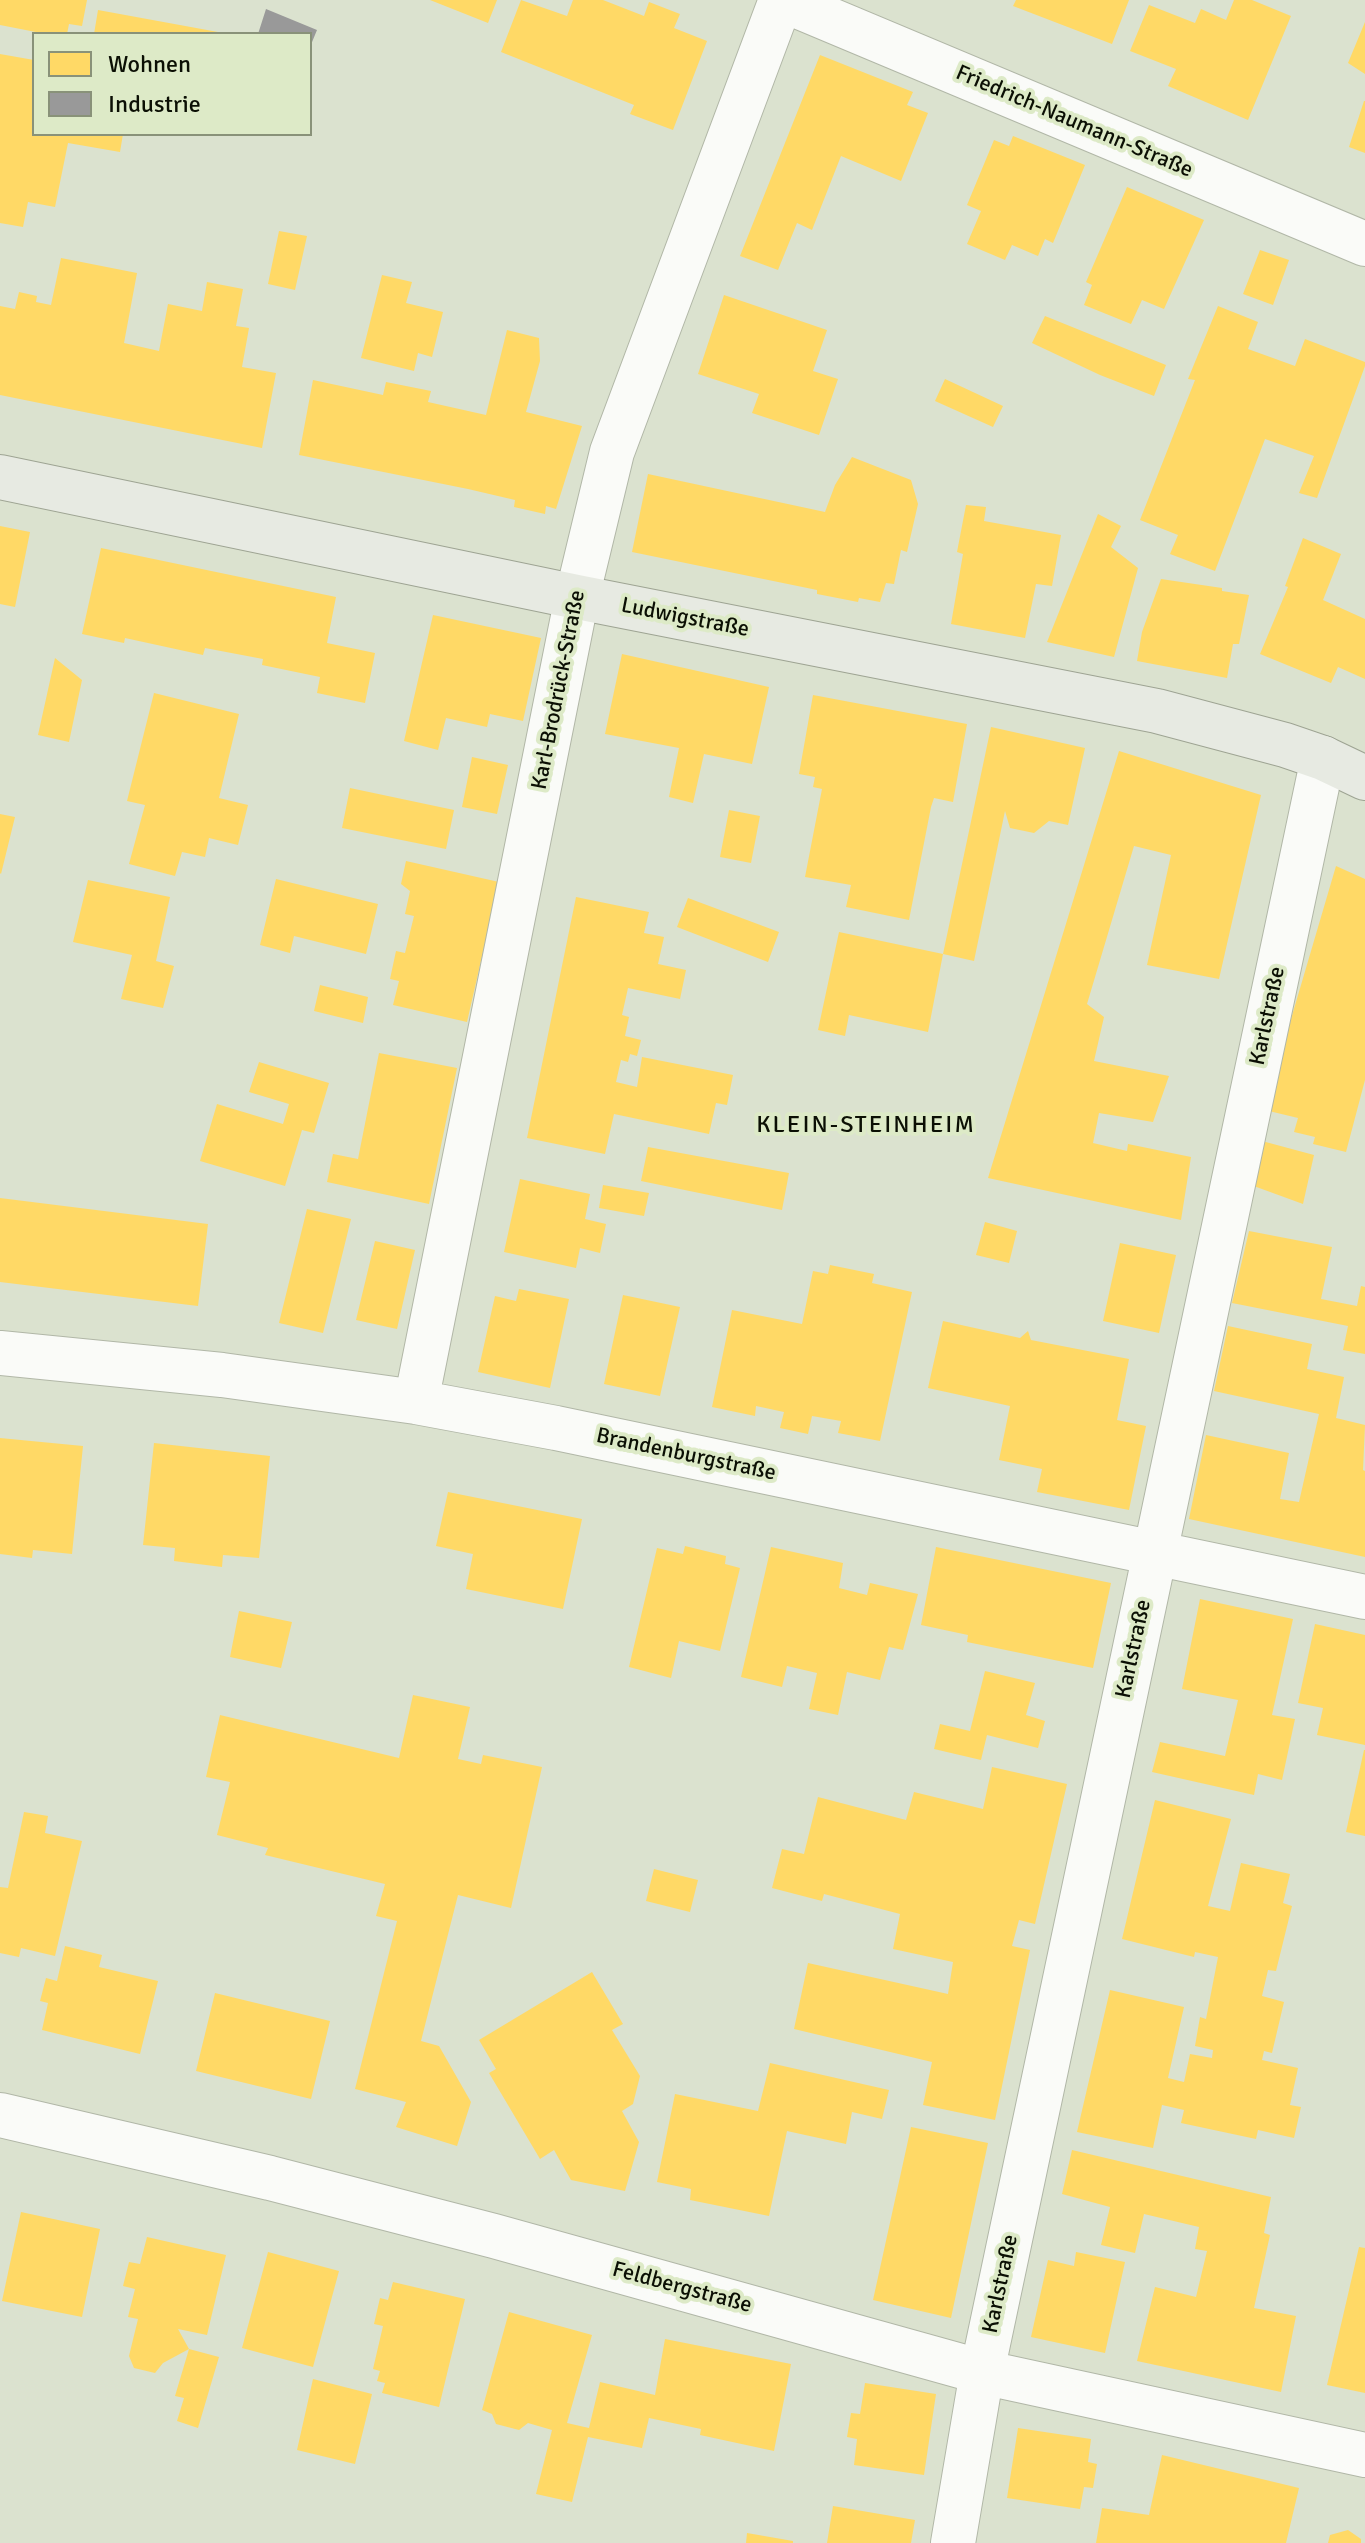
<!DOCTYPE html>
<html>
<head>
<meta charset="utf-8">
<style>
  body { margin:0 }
  #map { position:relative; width:1365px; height:2543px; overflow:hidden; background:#dbe2cf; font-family:Signika,sans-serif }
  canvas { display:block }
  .legend { position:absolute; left:32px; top:32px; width:280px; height:104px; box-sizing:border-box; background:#ddeac7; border:2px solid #899279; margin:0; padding:10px 14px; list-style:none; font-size:24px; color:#0b0f04 }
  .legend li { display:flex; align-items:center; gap:16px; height:40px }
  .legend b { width:40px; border:2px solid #899279 }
</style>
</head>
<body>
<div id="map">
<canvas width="1365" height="2543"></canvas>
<ul class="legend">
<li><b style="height:22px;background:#ffd966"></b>Wohnen</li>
<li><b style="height:22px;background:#999"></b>Industrie</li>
</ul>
</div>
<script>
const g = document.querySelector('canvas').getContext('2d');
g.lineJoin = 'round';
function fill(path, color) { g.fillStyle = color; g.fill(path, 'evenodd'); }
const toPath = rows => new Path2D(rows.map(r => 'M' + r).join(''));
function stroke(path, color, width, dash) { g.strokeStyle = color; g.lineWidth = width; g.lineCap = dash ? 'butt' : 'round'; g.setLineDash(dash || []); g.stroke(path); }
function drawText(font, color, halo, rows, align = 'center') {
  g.font = font + ' Signika,sans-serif'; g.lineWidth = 8; g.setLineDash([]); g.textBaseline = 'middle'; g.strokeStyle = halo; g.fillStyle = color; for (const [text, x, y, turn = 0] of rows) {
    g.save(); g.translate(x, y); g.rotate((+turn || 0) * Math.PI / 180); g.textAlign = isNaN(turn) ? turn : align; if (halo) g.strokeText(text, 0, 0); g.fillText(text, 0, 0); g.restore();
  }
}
fill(toPath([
  [0,0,87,0,82,26,69,24,67,34,46,34,0,25],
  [430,0,497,0,488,23],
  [521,0,567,16,573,0,603,0,644,16,649,2,680,14,674,28,707,41,673,130,630,114,634,105,501,52],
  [1016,0,1129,0,1112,44,1013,6],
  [1234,0,1252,0,1291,16,1248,120,1168,86,1176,69,1130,51,1149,5,1195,23,1201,9,1226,20],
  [98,10,218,32,218,34,94,34],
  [1365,22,1365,74,1348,63],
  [0,54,34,60,34,134,123,134,120,152,68,143,55,207,28,202,23,227,0,223],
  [820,55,913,92,907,105,928,113,901,181,841,156,812,230,797,223,778,270,740,256],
  [1364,101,1365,101,1365,153,1349,147],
  [1013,136,1085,165,1053,243,1045,239,1038,256,1012,245,1005,260,967,244,981,211,967,205,994,140,1009,146],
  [1127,187,1204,220,1164,309,1142,300,1131,324,1084,305,1092,285,1086,282],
  [279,231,307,236,295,290,268,284],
  [1260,250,1289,260,1273,305,1243,294],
  [61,258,137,273,124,343,159,351,168,304,202,311,207,282,243,289,236,326,249,328,242,367,276,373,262,448,0,395,0,306,15,309,19,292,37,296,36,302,51,305],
  [382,275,412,282,406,303,443,312,432,357,418,353,414,371,361,358],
  [724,295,827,330,813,371,838,379,819,435,752,413,759,394,698,374],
  [1218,306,1258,322,1248,349,1295,366,1305,339,1365,362,1365,366,1317,498,1299,493,1314,456,1265,439,1215,571,1170,554,1178,535,1140,520,1195,380,1188,379],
  [1045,316,1166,365,1154,396,1100,375,1032,343],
  [507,330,539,338,540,361,526,412,582,426,556,509,546,506,545,514,514,507,515,500,468,489,299,455,313,380,383,395,386,382,431,391,428,402,486,415],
  [945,379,1003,406,993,427,935,401],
  [852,457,911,480,918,504,907,552,901,550,894,584,886,583,880,602,859,598,858,602,817,594,817,590,632,552,648,474,825,512,835,485],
  [966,505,986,507,984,521,1061,535,1052,586,1036,584,1025,638,951,624,963,554,957,552],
  [1098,514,1121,526,1111,547,1138,568,1114,657,1047,642],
  [0,526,30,532,15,607,0,604],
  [1303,538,1341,554,1323,600,1365,619,1365,679,1338,667,1331,683,1260,654,1288,587,1285,586],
  [101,548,336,597,327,643,375,653,365,703,317,693,320,677,262,665,263,659,205,648,203,655,125,638,124,643,82,634],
  [1161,579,1222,588,1222,591,1249,595,1239,644,1233,644,1227,678,1137,661,1142,632],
  [433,615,541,638,523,721,490,714,487,727,446,718,438,750,404,741],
  [622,654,769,687,752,764,704,754,693,803,669,797,679,748,605,734],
  [55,658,82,680,69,742,38,735],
  [154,693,239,714,219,798,248,805,238,845,209,838,205,857,182,852,175,876,129,864,145,805,127,801],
  [813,695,967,724,953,802,934,798,931,807,909,920,846,907,851,885,805,877,822,789,813,787,815,777,799,774],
  [991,727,1085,748,1068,825,1049,821,1034,833,1010,828,1005,811,974,961,943,954],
  [1119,751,1261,795,1219,979,1147,965,1171,855,1134,846,1087,1004,1104,1017,1094,1061,1169,1076,1153,1122,1099,1113,1093,1143,1127,1151,1128,1144,1191,1157,1181,1220,988,1178],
  [472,757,508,765,497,814,462,807],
  [350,788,454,810,446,849,342,828],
  [729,810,760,816,751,863,720,857],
  [0,814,15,817,1,874,0,873],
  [406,861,499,882,467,1022,393,1005,399,981,390,979,396,951,405,953,414,916,405,914,410,891,401,884],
  [1336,866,1365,879,1365,1080,1346,1152,1313,1144,1315,1137,1294,1132,1298,1118,1269,1111,1291,1019],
  [276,879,378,904,366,954,294,936,290,953,260,945],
  [88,880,170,897,156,961,174,966,163,1008,121,999,132,955,73,942],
  [576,897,649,912,644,933,664,937,658,964,686,970,680,999,628,988,622,1015,629,1017,625,1036,641,1040,637,1056,630,1054,628,1062,621,1060,616,1082,637,1087,642,1057,733,1075,727,1105,716,1103,709,1134,614,1114,605,1154,527,1138],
  [688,898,779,932,768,962,677,927],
  [839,932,943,954,928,1032,849,1015,845,1036,818,1030],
  [320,985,368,997,363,1023,314,1011],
  [379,1053,457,1068,429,1204,327,1182,333,1154,358,1159],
  [259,1062,329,1083,314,1133,302,1130,285,1186,200,1161,217,1104,283,1124,289,1104,249,1092],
  [1262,1141,1314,1155,1303,1204,1251,1185],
  [648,1147,789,1173,782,1210,641,1181],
  [520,1179,590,1194,585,1219,606,1224,600,1253,580,1248,576,1268,504,1252],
  [603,1185,649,1193,644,1216,599,1208],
  [0,1198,208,1224,198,1306,0,1282],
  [307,1209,351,1219,323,1333,279,1323],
  [985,1222,1017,1231,1009,1263,976,1255],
  [1249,1231,1332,1247,1321,1299,1357,1306,1361,1286,1365,1287,1365,1354,1343,1350,1348,1326,1232,1303],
  [375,1241,415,1250,397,1329,356,1320],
  [1120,1243,1176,1255,1159,1333,1103,1321],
  [830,1265,874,1274,872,1283,912,1292,880,1441,838,1433,841,1421,812,1416,808,1434,780,1428,784,1412,756,1406,755,1416,712,1407,732,1310,802,1324,813,1271,828,1274],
  [519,1289,569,1299,550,1388,478,1372,495,1296,516,1301],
  [623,1295,680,1307,660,1396,604,1384],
  [943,1321,1020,1338,1028,1331,1031,1340,1129,1359,1117,1420,1146,1426,1129,1510,1037,1492,1042,1469,999,1460,1010,1406,928,1388],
  [1228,1326,1312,1344,1307,1369,1344,1377,1336,1418,1365,1425,1363,1470,1365,1471,1365,1557,1189,1519,1206,1435,1289,1453,1280,1499,1299,1502,1319,1414,1214,1391],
  [0,1438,83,1446,72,1554,33,1550,32,1558,0,1554],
  [154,1443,270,1456,259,1558,223,1555,222,1567,174,1561,175,1548,143,1545],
  [448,1492,582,1519,563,1609,466,1589,473,1554,436,1546],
  [685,1546,726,1556,725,1564,740,1568,720,1651,679,1641,671,1678,629,1667,657,1548,683,1554],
  [771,1547,843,1563,839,1588,867,1595,870,1583,918,1594,903,1650,889,1647,880,1680,847,1672,838,1715,809,1709,817,1673,787,1666,782,1687,741,1677],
  [936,1547,1111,1583,1093,1668,967,1642,968,1635,921,1625],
  [1200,1599,1293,1619,1272,1715,1295,1719,1282,1780,1258,1774,1254,1795,1152,1772,1160,1742,1225,1756,1238,1700,1182,1689],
  [239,1611,292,1622,281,1668,230,1657],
  [1315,1624,1365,1635,1365,1745,1317,1735,1323,1708,1298,1703],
  [985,1671,1035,1683,1026,1715,1045,1721,1038,1748,987,1735,981,1760,934,1749,940,1724,970,1731],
  [413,1695,470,1707,458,1759,481,1764,483,1755,542,1767,511,1908,458,1895,421,2041,439,2046,471,2102,457,2146,396,2127,406,2102,355,2089,397,1921,376,1916,385,1884,265,1855,268,1848,217,1835,230,1782,206,1777,220,1715,399,1758],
  [1364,1750,1365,1750,1365,1836,1346,1832],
  [992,1767,1067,1784,1035,1924,1019,1920,1012,1946,1030,1950,995,2120,923,2105,932,2062,794,2029,808,1963,948,1994,953,1962,893,1949,900,1914,824,1894,822,1901,772,1888,782,1849,804,1854,818,1797,906,1820,914,1792,983,1809],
  [1155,1800,1231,1819,1208,1906,1230,1911,1241,1863,1290,1874,1283,1903,1292,1906,1276,1971,1268,1970,1262,1996,1284,2002,1272,2053,1264,2051,1262,2060,1298,2068,1290,2105,1301,2107,1294,2138,1258,2130,1256,2139,1181,2123,1184,2110,1162,2105,1153,2148,1077,2132,1110,1990,1184,2007,1168,2078,1184,2082,1190,2054,1212,2058,1213,2050,1195,2046,1200,2017,1206,2019,1218,1957,1195,1952,1194,1957,1122,1939],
  [24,1812,48,1816,45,1833,82,1841,55,1956,21,1948,19,1957,0,1953,0,1887,8,1888],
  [654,1869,698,1880,690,1912,646,1901],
  [65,1946,102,1955,99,1967,158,1981,140,2054,42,2030,48,2003,40,2001,46,1978,57,1981],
  [592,1972,623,2024,612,2030,640,2076,633,2104,622,2111,639,2142,625,2191,571,2180,554,2150,540,2159,489,2073,496,2069,479,2040],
  [215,1993,330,2021,311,2099,196,2071],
  [770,2063,889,2090,882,2119,852,2112,846,2144,787,2131,769,2216,690,2200,691,2189,657,2182,675,2094,758,2111],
  [911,2127,988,2143,951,2318,873,2300],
  [1072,2150,1271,2197,1264,2233,1270,2235,1254,2308,1296,2316,1281,2392,1137,2361,1155,2287,1196,2297,1207,2251,1195,2249,1199,2227,1144,2214,1135,2253,1101,2245,1110,2207,1062,2194],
  [21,2212,100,2229,82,2317,2,2301],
  [147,2237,226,2255,207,2335,178,2329,189,2349,219,2357,198,2428,177,2421,184,2398,175,2396,189,2349,163,2363,155,2373,134,2368,129,2356,138,2319,128,2317,135,2289,123,2286,129,2262,140,2264],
  [1359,2247,1365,2248,1365,2393,1327,2385],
  [268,2252,339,2271,313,2367,242,2348],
  [1076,2252,1125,2262,1105,2353,1031,2337,1048,2260,1074,2266],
  [393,2282,465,2299,439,2407,382,2393,385,2383,377,2381,380,2371,373,2369,383,2326,374,2324,380,2298,388,2300],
  [509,2312,592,2335,567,2423,589,2428,600,2382,655,2395,665,2339,791,2364,774,2451,700,2435,701,2429,649,2418,642,2448,588,2437,572,2502,536,2494,552,2430,528,2423,519,2430,496,2424,492,2414,482,2410],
  [313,2379,372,2394,355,2464,297,2450],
  [865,2383,936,2394,924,2475,854,2465,857,2439,847,2437,851,2413,860,2414],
  [1018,2428,1091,2439,1088,2462,1097,2464,1093,2488,1084,2487,1080,2509,1007,2498],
  [1162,2455,1299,2488,1286,2543,1096,2543,1102,2508,1149,2515],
  [833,2506,915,2520,911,2543,827,2543],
  [1348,2530,1361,2539,1361,2543,1328,2543,1330,2535],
  [747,2533,793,2541,793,2543,746,2543]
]), '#ffd966');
fill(toPath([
  [266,9,317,30,310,47,310,34,258,34]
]), '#999');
const minor = toPath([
  [783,0,1365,244],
  [0,1353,222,1375,416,1402,556,1428,1365,1597],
  [416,1402,577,597,612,452,781,0],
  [0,2115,270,2178,494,2236,982,2372,1365,2455],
  [953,2543,982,2372,1323,758]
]);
const major = toPath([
  [0,477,577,597,1157,711,1285,745,1323,758,1365,778]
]);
stroke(minor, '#b1b7a7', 46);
stroke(major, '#9ea493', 46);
stroke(minor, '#fafbf8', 44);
stroke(major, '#e7eae2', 44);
drawText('22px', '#0b0f04', '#ddeac7', [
  ["Friedrich-Naumann-Straße",1074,122,23],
  ["Ludwigstraße",685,618,11],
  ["Karl-Brodrück-Straße",559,690,-79],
  ["Karlstraße",1268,1016,-78],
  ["Brandenburgstraße",686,1455,12],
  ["Karlstraße",1134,1649,-78],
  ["Karlstraße",1001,2284,-78],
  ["Feldbergstraße",682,2288,15]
]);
g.letterSpacing = '2px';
drawText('24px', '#0b0f04', '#ddeac7', [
  ["KLEIN-STEINHEIM",866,1126]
]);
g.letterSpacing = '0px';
</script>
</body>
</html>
